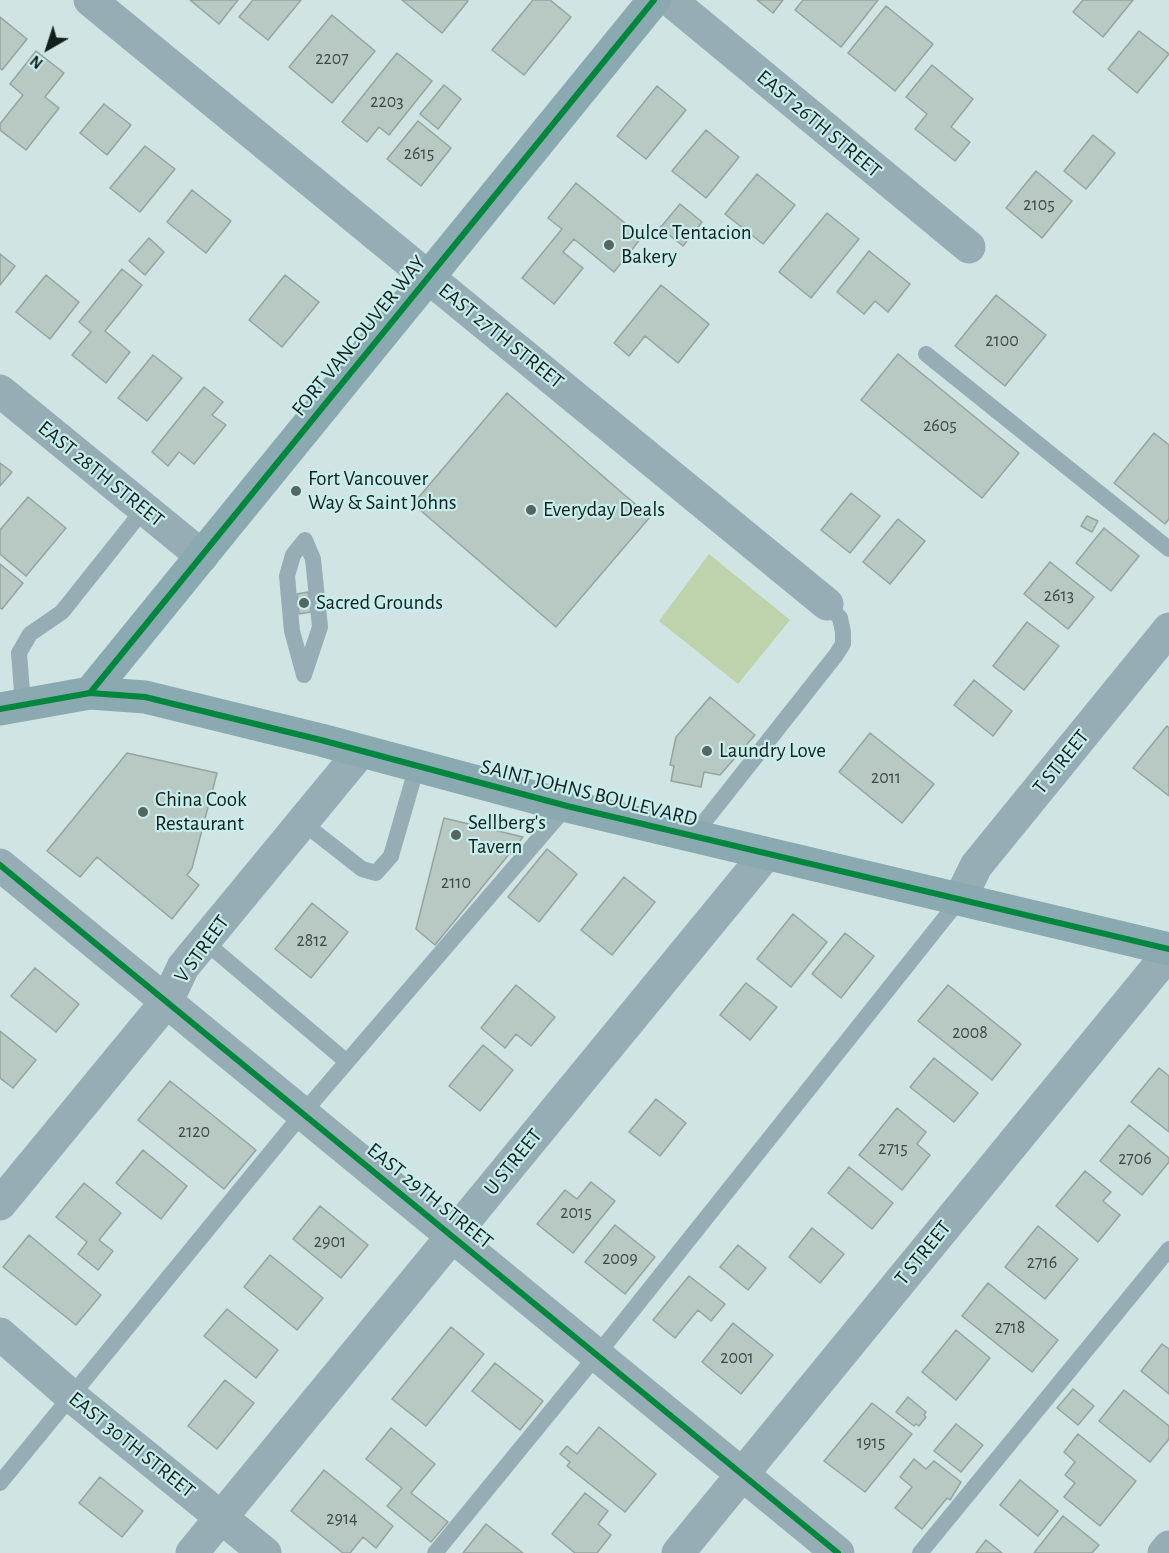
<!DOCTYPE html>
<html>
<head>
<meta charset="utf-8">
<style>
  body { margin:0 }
  #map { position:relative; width:1169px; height:1553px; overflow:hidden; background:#d0e5e3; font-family:"Alegreya Sans",sans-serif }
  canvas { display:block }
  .north { position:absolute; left:18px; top:18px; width:60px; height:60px; -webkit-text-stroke:4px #c7eeeb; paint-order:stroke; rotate:219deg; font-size:16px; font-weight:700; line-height:24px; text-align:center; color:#11201f }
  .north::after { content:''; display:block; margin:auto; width:21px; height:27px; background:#11201f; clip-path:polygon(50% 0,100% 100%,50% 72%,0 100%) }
</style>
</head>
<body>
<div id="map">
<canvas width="1169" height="1553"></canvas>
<div class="north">N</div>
</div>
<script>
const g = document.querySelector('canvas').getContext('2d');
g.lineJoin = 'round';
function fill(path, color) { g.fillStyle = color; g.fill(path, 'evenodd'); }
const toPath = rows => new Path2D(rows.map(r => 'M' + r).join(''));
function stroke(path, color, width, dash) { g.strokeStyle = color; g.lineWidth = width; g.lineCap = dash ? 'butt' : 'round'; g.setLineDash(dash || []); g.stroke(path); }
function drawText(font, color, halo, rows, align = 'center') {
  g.font = font + ' "Alegreya Sans",sans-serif'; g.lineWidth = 4.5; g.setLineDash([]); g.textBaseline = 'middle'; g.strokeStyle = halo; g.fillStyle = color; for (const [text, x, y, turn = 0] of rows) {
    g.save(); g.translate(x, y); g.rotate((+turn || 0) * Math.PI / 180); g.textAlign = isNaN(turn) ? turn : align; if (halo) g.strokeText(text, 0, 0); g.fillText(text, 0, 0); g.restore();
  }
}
fill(toPath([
  [709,554,790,620,738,684,659,621]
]), '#bed2ac');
const building = toPath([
  [190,0,238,0,219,24,190,0],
  [253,0,301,0,268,40,239,17,253,0],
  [402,0,467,0,468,1,442,33,402,0],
  [533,0,550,0,571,17,524,75,492,50,533,0],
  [757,0,783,0,773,13,757,0],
  [803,0,878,0,841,47,795,10,803,0],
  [1083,0,1133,0,1103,37,1073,12,1083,0],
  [886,6,933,44,895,91,848,53,886,6],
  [332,15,375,51,332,103,289,67,332,15],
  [0,17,27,39,2,70,0,68,0,17],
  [1139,31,1169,54,1137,93,1108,69,1139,31],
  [36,51,64,73,45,97,59,108,26,150,0,130,0,124,23,95,10,84,36,51],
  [397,53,432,81,389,135,379,127,367,142,342,122,397,53],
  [932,65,973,99,951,127,970,142,955,161,915,129,927,114,906,97,932,65],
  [444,85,461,99,438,129,420,114,444,85],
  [657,86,686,110,646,159,617,136,657,86],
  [104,104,131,125,107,155,80,133,104,104],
  [418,121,451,148,421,186,387,159,418,121],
  [706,130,739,157,706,198,672,171,706,130],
  [1093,135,1115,153,1086,189,1064,171,1093,135],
  [145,146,175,169,140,212,110,188,145,146],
  [1036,171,1072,201,1042,238,1006,208,1036,171],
  [757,174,795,205,763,244,725,214,757,174],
  [576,183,642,237,614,272,574,239,563,252,583,268,554,304,522,278,562,229,548,218,576,183],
  [192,190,231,221,206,253,167,222,192,190],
  [680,204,702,222,683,246,660,228,680,204],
  [827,213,859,239,811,298,779,272,827,213],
  [149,238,164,252,145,275,129,261,149,238],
  [869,251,910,284,888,312,875,301,864,314,837,292,869,251],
  [0,254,15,266,0,285,0,254],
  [122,269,142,285,105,331,130,352,106,383,72,355,91,332,79,322,122,269],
  [46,275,79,302,50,339,16,312,46,275],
  [285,275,319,302,282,347,249,320,285,275],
  [661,285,709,324,678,363,645,336,629,356,614,343,661,285],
  [996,295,1046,335,1005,386,955,346,996,295],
  [898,354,1019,453,982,498,861,400,898,354],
  [153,355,182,378,147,421,118,398,153,355],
  [204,387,223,402,212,415,226,425,194,464,179,452,168,466,152,452,204,387],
  [507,393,650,517,556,627,413,504,507,393],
  [1154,433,1169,445,1169,519,1165,524,1114,483,1154,433],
  [0,463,12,472,0,486,0,463],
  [851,493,880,516,850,553,821,530,851,493],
  [28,497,66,528,26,576,0,554,0,530,28,497],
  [1087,516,1098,521,1092,532,1081,526,1087,516],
  [898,519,925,541,890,584,863,562,898,519],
  [1104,528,1139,556,1111,591,1076,563,1104,528],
  [1050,562,1094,597,1068,629,1024,594,1050,562],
  [0,564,23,583,2,609,0,608,0,564],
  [308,592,311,612,299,614,297,594,308,592],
  [1027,622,1059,646,1024,690,993,666,1027,622],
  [974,680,1012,711,993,736,954,705,974,680],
  [710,697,755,735,720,775,704,772,701,787,671,781,674,766,670,765,676,737,710,697],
  [1167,726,1169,728,1169,796,1133,768,1167,726],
  [870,733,934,784,902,823,839,772,870,733],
  [127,753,217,773,192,868,187,875,199,885,172,919,97,857,80,877,47,851,127,753],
  [444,818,523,837,435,945,416,929,444,818],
  [547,849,577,874,539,922,508,897,547,849],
  [624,877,655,902,612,955,581,930,624,877],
  [312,903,348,932,311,978,275,949,312,903],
  [793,914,827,942,791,987,757,959,793,914],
  [845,933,874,956,841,998,812,974,845,933],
  [35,968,79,1004,56,1032,11,996,35,968],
  [746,983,777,1007,750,1040,720,1015,746,983],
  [516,985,555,1017,531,1046,516,1034,505,1048,481,1028,516,985],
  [948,985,1021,1044,992,1080,918,1021,948,985],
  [0,1031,36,1060,13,1088,0,1078,0,1031],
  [483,1045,513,1070,480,1111,449,1086,483,1045],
  [934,1058,978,1093,954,1122,910,1087,934,1058],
  [1159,1068,1169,1076,1169,1132,1131,1102,1159,1068],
  [170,1081,256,1150,224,1189,138,1120,170,1081],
  [656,1099,686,1123,660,1156,629,1132,656,1099],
  [897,1108,926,1132,917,1144,930,1155,902,1190,859,1155,897,1108],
  [1129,1125,1169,1158,1169,1162,1142,1195,1100,1161,1129,1125],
  [143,1150,187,1186,161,1219,116,1183,143,1150],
  [849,1167,893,1203,872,1229,828,1193,849,1167],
  [1085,1171,1111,1192,1103,1201,1120,1215,1098,1242,1056,1206,1085,1171],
  [591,1182,615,1201,573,1253,537,1224,565,1190,577,1199,591,1182],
  [84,1183,121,1213,99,1240,113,1251,98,1270,78,1254,87,1242,56,1217,84,1183],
  [320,1206,368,1245,341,1278,293,1239,320,1206],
  [615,1225,655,1257,625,1294,585,1262,615,1225],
  [1038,1226,1078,1259,1045,1299,1005,1267,1038,1226],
  [812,1228,844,1254,820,1283,789,1257,812,1228],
  [29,1235,101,1295,76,1325,3,1267,29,1235],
  [738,1245,766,1268,748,1290,720,1267,738,1245],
  [270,1255,323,1298,297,1330,244,1287,270,1255],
  [689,1276,725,1304,711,1321,698,1310,675,1338,653,1320,689,1276],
  [988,1283,1058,1340,1032,1372,962,1316,988,1283],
  [227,1309,278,1350,256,1378,204,1336,227,1309],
  [733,1323,773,1355,741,1394,702,1362,733,1323],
  [451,1327,484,1354,426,1426,392,1399,451,1327],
  [956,1330,990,1358,956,1400,922,1372,956,1330],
  [1162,1344,1169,1349,1169,1394,1141,1371,1162,1344],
  [495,1363,543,1401,520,1430,472,1391,495,1363],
  [225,1380,254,1403,217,1449,188,1426,225,1380],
  [1073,1389,1094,1406,1078,1425,1057,1408,1073,1389],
  [1124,1390,1169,1426,1169,1439,1150,1462,1099,1421,1124,1390],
  [908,1397,926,1412,924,1415,926,1417,919,1426,916,1424,914,1426,896,1412,908,1397],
  [872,1403,912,1434,865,1492,824,1461,872,1403],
  [956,1424,983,1445,961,1472,934,1451,956,1424],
  [599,1427,656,1474,625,1512,567,1466,570,1462,560,1454,567,1446,577,1454,599,1427],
  [391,1428,435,1464,411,1493,448,1522,431,1542,387,1506,402,1488,366,1459,391,1428],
  [1078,1434,1136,1481,1100,1526,1064,1497,1075,1483,1065,1475,1075,1462,1064,1452,1078,1434],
  [914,1459,926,1469,934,1461,961,1482,950,1500,947,1498,922,1529,895,1508,912,1487,900,1477,914,1459],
  [324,1470,393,1526,376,1548,363,1537,350,1553,343,1553,291,1511,324,1470],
  [100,1477,143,1511,122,1537,79,1503,100,1477],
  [1020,1480,1058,1511,1038,1536,1000,1505,1020,1480],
  [585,1493,608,1511,598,1524,611,1535,597,1553,575,1553,552,1534,585,1493],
  [1063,1516,1099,1545,1092,1553,1034,1553,1063,1516],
  [486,1524,523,1553,463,1553,486,1524],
  [986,1540,1002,1553,976,1553,986,1540]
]);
fill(building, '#b8c8c3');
stroke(building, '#95a49f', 1.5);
stroke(toPath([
  [926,354,1169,549],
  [305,540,313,559,320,627,304,675,292,631,287,576,293,555,305,540],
  [23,705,19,653,30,634,62,612,144,509],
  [302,822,362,869,376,873,391,856,417,766],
  [693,836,836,655,843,644,843,632,840,618,827,604],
  [204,941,347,1062],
  [0,1483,303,1113,567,806],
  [435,1553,597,1355,960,899],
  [920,1553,1169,1249]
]), '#96adb5', 16);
stroke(toPath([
  [90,0,827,604],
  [670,0,969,247],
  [0,391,202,556],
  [0,865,838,1553],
  [960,899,976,866,1169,629],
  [0,1204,167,1001,183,967,361,751],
  [0,1334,71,1396,265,1553],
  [192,1553,766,854],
  [678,1553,1169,953],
  [1164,1553,1169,1547]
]), '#96adb5', 33);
stroke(toPath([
  [90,693,654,0],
  [0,709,90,693,145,697,321,740,567,806,1169,949]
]), '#8aa9b0', 33);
stroke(toPath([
  [90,693,654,0],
  [0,709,90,693,145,697,321,740,567,806,1169,949],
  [0,865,838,1553]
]), '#00873e', 6);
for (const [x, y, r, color] of [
  [609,245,6,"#546564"],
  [296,491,6,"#546564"],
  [531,510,6,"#546564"],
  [304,603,6,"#546564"],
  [707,751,6,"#546564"],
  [143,812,6,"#546564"],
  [456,835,6,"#546564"]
]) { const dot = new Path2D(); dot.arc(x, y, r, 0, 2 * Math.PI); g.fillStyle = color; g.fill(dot); stroke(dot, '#c7eeeb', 2); }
drawText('18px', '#3b4a48', null, [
  ["2207",332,59],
  ["2203",387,102],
  ["2615",419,154],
  ["2105",1039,205],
  ["2100",1002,341],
  ["2605",940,426],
  ["2613",1059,596],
  ["2011",886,778],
  ["2110",456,883],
  ["2812",312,941],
  ["2008",970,1033],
  ["2120",194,1132],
  ["2715",893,1149],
  ["2706",1135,1159],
  ["2015",576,1213],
  ["2901",330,1242],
  ["2009",620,1259],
  ["2716",1042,1263],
  ["2718",1010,1328],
  ["2001",737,1358],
  ["1915",871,1443],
  ["2914",342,1519]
]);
drawText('21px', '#11201f', '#c7eeeb', [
  ["EAST 26TH STREET",819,124,40],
  ["FORT VANCOUVER WAY",359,336,-51],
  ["EAST 27TH STREET",501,336,39],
  ["EAST 28TH STREET",101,474,39],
  ["T STREET",1061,762,-51],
  ["SAINT JOHNS BOULEVARD",589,793,14],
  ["V STREET",202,949,-54],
  ["U STREET",513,1162,-51],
  ["EAST 29TH STREET",430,1196,39],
  ["T STREET",923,1253,-51],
  ["EAST 30TH STREET",132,1445,39]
]);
drawText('21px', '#11201f', '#c7eeeb', [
  ["Dulce Tentacion",621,233],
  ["Bakery",621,257],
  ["Fort Vancouver",308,479],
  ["Way & Saint Johns",308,503],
  ["Everyday Deals",543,510],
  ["Sacred Grounds",316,603],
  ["Laundry Love",719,751],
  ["China Cook",155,800],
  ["Restaurant",155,824],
  ["Sellberg's",468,823],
  ["Tavern",468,847]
], 'left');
</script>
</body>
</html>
